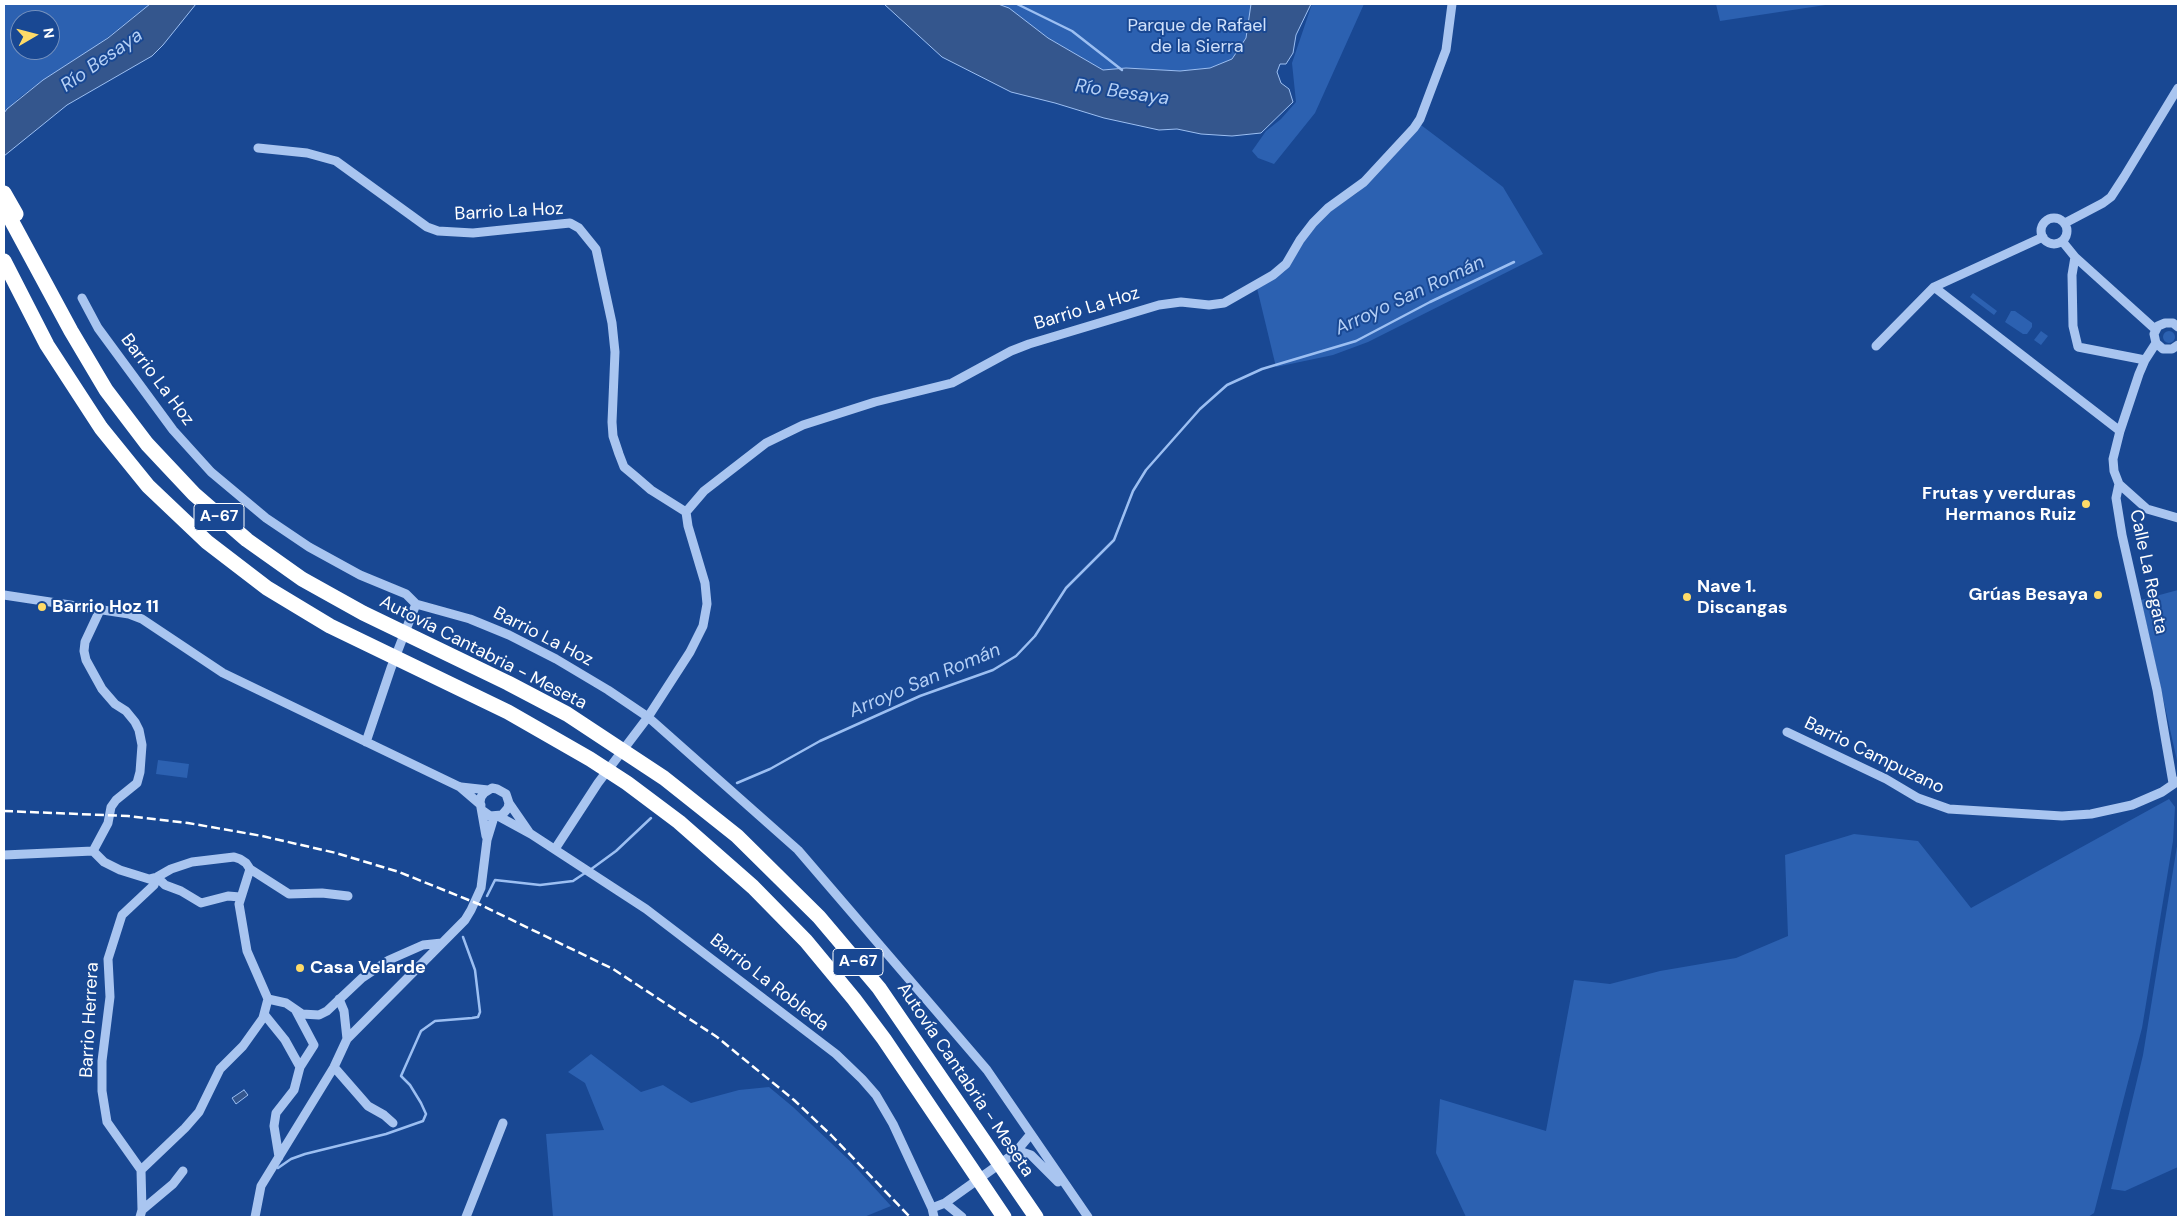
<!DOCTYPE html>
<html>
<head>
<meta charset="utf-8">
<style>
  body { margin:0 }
  #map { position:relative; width:2182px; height:1221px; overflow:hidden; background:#194893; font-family:"DM Sans",sans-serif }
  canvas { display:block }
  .frame { position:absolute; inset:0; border:5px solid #fff; pointer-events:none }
  .north { position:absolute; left:10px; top:10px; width:50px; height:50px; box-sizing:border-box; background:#194893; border:1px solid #7591be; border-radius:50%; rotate:82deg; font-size:14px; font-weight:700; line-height:20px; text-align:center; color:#fff }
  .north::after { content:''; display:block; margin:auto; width:18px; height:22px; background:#ffdb68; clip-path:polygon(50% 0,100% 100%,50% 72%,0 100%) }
</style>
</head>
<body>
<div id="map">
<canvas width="2182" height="1221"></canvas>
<div class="frame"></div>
<div class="north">N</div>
</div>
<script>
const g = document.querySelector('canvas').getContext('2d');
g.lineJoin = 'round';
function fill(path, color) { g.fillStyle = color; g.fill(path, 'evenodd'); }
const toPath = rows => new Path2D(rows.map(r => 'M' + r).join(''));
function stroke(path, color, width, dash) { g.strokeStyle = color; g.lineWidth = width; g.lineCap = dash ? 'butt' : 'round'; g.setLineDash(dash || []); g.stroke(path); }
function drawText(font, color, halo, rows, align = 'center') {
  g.font = font + ' "DM Sans",sans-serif'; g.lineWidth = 4; g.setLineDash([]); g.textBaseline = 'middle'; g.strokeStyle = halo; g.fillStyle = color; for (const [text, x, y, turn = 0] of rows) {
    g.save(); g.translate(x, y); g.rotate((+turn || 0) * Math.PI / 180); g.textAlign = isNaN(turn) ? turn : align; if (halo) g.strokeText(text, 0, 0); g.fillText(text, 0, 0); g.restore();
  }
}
fill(toPath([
  [4,4,150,4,98,45,43,80,19,98,4,113],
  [20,20,50,20,50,50,20,50],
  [998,4,1251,4,1246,38,1232,59,1210,68,1180,71,1126,68,1103,70,1048,38,1009,8],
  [1312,4,1364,4,1315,113,1274,164,1258,158,1252,151,1266,131,1281,119,1296,102,1292,63],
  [1716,4,1832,4,1720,21],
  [1421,125,1503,187,1543,254,1368,342,1333,355,1276,367,1257,288,1285,271,1296,252,1322,217,1357,193,1370,180],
  [1973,293,1997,311,1994,315,1970,297],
  [2011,311,2015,311,2032,323,2032,327,2027,334,2023,334,2005,322],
  '2163 337a6 6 0 1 1 12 0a6 6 0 1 1-12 0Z',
  [2041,331,2048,336,2041,345,2034,340],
  [2178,590,2178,765,2141,600],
  [158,760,189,764,187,778,156,774],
  [2169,799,2175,807,2173,841,2142,1028,2094,1213,2088,1217,1466,1217,1436,1153,1440,1099,1546,1131,1574,980,1610,984,1660,971,1736,958,1788,936,1785,855,1854,834,1918,841,1971,908],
  [2178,840,2178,1167,2125,1191,2111,1189,2143,1055],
  [591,1054,641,1092,663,1085,691,1103,739,1090,769,1087,793,1107,850,1161,891,1206,864,1217,553,1217,546,1134,604,1130,585,1083,568,1072]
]), '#2c61b1');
const water = toPath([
  [150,4,196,4,163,45,152,56,67,105,4,156,4,113,7,109,43,80,108,38,150,4],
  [884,4,998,4,1009,8,1048,38,1103,70,1126,68,1180,71,1210,68,1232,59,1246,38,1251,4,1311,4,1296,35,1293,53,1286,64,1280,64,1277,72,1281,83,1289,89,1293,102,1261,133,1232,136,1201,134,1177,129,1159,130,1104,118,1055,103,1011,92,942,57,884,4],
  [244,1090,248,1095,236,1104,232,1098,244,1090]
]);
fill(water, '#34568d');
stroke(water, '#9cbff2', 1);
stroke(toPath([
  [1017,4,1072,31,1122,70],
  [737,783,770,769,820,741,920,696,993,670,1016,656,1035,636,1066,588,1114,540,1133,491,1146,470,1200,409,1227,385,1262,369,1356,341,1430,302,1514,262],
  [590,870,616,851,651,818],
  [487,896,495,880,540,885,573,881,585,873],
  [278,1168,291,1159,305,1154,386,1134,423,1121,426,1114,421,1103,410,1085,401,1076,421,1031,435,1021,472,1018,478,1017,480,1012,475,970,463,937]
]), '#9cbff2', 2.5);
stroke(toPath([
  [258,148,307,153,336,161,427,227,438,231,473,233,570,223,579,228,596,249,612,323,615,352,612,422,613,436,619,454,624,467,636,477,651,490,686,512],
  '2041 231a13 13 0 1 1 26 0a13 13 0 1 1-26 0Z',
  [2065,223,2103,203,2111,197,2124,177,2178,88],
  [2062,241,2075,257,2156,330],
  [2075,257,2072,275,2073,326,2078,347,2145,360],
  [1934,287,2120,431],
  [82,298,98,328,173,430,211,472,266,518,309,547,360,575,406,594,416,604,470,619,509,635,556,659,608,690,648,717,798,850,987,1070,1088,1217],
  [2178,327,2173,323,2165,323,2158,326,2154,334,2156,343,2163,349,2172,349,2178,345],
  [2156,343,2145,360,2139,374,2120,431,2113,459,2114,471,2119,484,2147,509,2178,518],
  [1876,346,1934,287,2043,237],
  [2119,484,2116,498,2122,535,2157,690,2173,783],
  [4,595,129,614,142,619,223,673,460,787,481,805],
  [1787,732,1886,779,1918,798,1949,809,2062,816,2091,814,2132,805,2162,792,2178,781],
  [366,742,391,668,416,604],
  [461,787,488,790],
  [509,803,529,832],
  [483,811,490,816,502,815,508,808,509,803,506,794,497,789,492,788,484,793,481,797,480,802,486,836],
  [498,816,531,834,646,909,836,1054,862,1079,876,1095,893,1124,932,1208,934,1217],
  [555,849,598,783,648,717,690,652,703,626,707,604,705,583,688,526,686,512,704,491,766,443,803,425,875,402,952,383,1011,351,1029,344,1159,305,1181,302,1209,305,1224,303,1273,275,1286,264,1300,240,1313,223,1328,208,1364,182,1414,128,1420,119,1446,50,1452,4],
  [93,851,108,823,111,807,116,800,137,783,140,772,142,745,139,730,135,722,126,711,115,704,102,689,86,660,84,651,85,642,100,610],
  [4,855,93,851,104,862,120,870,149,879,157,877,171,869,192,862,234,857,240,859,246,863,250,869,239,904,247,951,268,999,286,1003,302,1014,319,1015,327,1011,362,978,389,960,423,945,442,943],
  [250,869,289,894,322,893,348,896],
  [339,999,344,1011,347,1039],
  [264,1014,285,1040,300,1067],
  [334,1067,368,1106,384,1115,393,1123],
  [1015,1153,1022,1152,1031,1155,1058,1182],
  [279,1157,274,1126,276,1113,294,1090,300,1067,314,1045,296,1011],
  [141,1170,107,1122,102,1091,102,1061,110,997,108,959,122,915,154,885,157,877,165,885,181,891,201,903,228,896,240,897],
  [945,1203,962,1217],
  [932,1208,945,1203,1015,1153,1030,1135],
  [142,1210,173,1184,183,1171],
  [140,1217,142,1210,141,1170,185,1128,199,1112,220,1069,243,1046,263,1018,268,999],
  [255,1217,261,1186,334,1067,347,1039,465,920,471,910,481,888,487,840,494,817],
  [466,1217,503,1123]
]), '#a9c5f0', 9);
stroke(toPath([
  [4,193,16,214],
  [4,207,71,331,106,390,147,444,194,494,247,540,302,579,363,613,508,683,567,714,664,778,737,836,819,917,879,988,1036,1217],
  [4,261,47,345,101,428,148,486,207,542,267,588,330,626,508,712,590,759,627,783,679,822,753,887,806,941,854,999,884,1039,1004,1217]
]), '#fff', 15);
stroke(toPath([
  [4,811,128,816,188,823,262,836,336,853,399,872,481,905,613,969,717,1037,794,1100,831,1135,910,1217]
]), '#fff', 2.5, [9, 4]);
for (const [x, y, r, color] of [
  [2086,504,5,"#ffdb68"],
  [2098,595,5,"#ffdb68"],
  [1687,597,5,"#ffdb68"],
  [42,607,5,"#ffdb68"],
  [300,968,5,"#ffdb68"]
]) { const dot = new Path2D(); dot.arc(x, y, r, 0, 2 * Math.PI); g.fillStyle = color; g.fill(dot); stroke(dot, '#194893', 2); }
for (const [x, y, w] of [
  [219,517,50],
  [858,962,50]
]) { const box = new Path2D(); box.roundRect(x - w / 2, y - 13.5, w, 27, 4); g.fillStyle = '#194893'; g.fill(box); stroke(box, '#fff', 1); }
drawText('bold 16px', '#fff', null, [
  ["A-67",219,517],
  ["A-67",858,962]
]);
drawText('18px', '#d0e1fb', '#194893', [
  ["Parque de Rafael",1197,26],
  ["de la Sierra",1197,47]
]);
drawText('18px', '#fff', '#194893', [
  ["Barrio La Hoz",509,212,-3],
  ["Barrio La Hoz",1087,309,-17],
  ["Barrio La Hoz",157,380,53],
  ["Calle La Regata",2148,572,78],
  ["Barrio La Hoz",543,637,27],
  ["Autovía Cantabria - Meseta",483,653,27],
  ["Barrio Campuzano",1874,756,26],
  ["Barrio La Robleda",769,983,38],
  ["Barrio Herrera",90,1020,-87],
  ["Autovía Cantabria - Meseta",965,1080,56]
]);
drawText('bold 18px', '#fff', '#194893', [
  ["Frutas y verduras",2076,494,"right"],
  ["Hermanos Ruiz",2076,515,"right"],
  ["Nave 1.",1697,587],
  ["Discangas",1697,608],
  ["Grúas Besaya",2088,595,"right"],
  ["Barrio Hoz 11",52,607],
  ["Casa Velarde",310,968]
], 'left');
drawText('italic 19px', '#b5d0f6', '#194893', [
  ["Río Besaya",102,61,-35],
  ["Río Besaya",1122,93,8],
  ["Arroyo San Román",1410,296,-25],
  ["Arroyo San Román",925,681,-23]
]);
</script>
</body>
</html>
